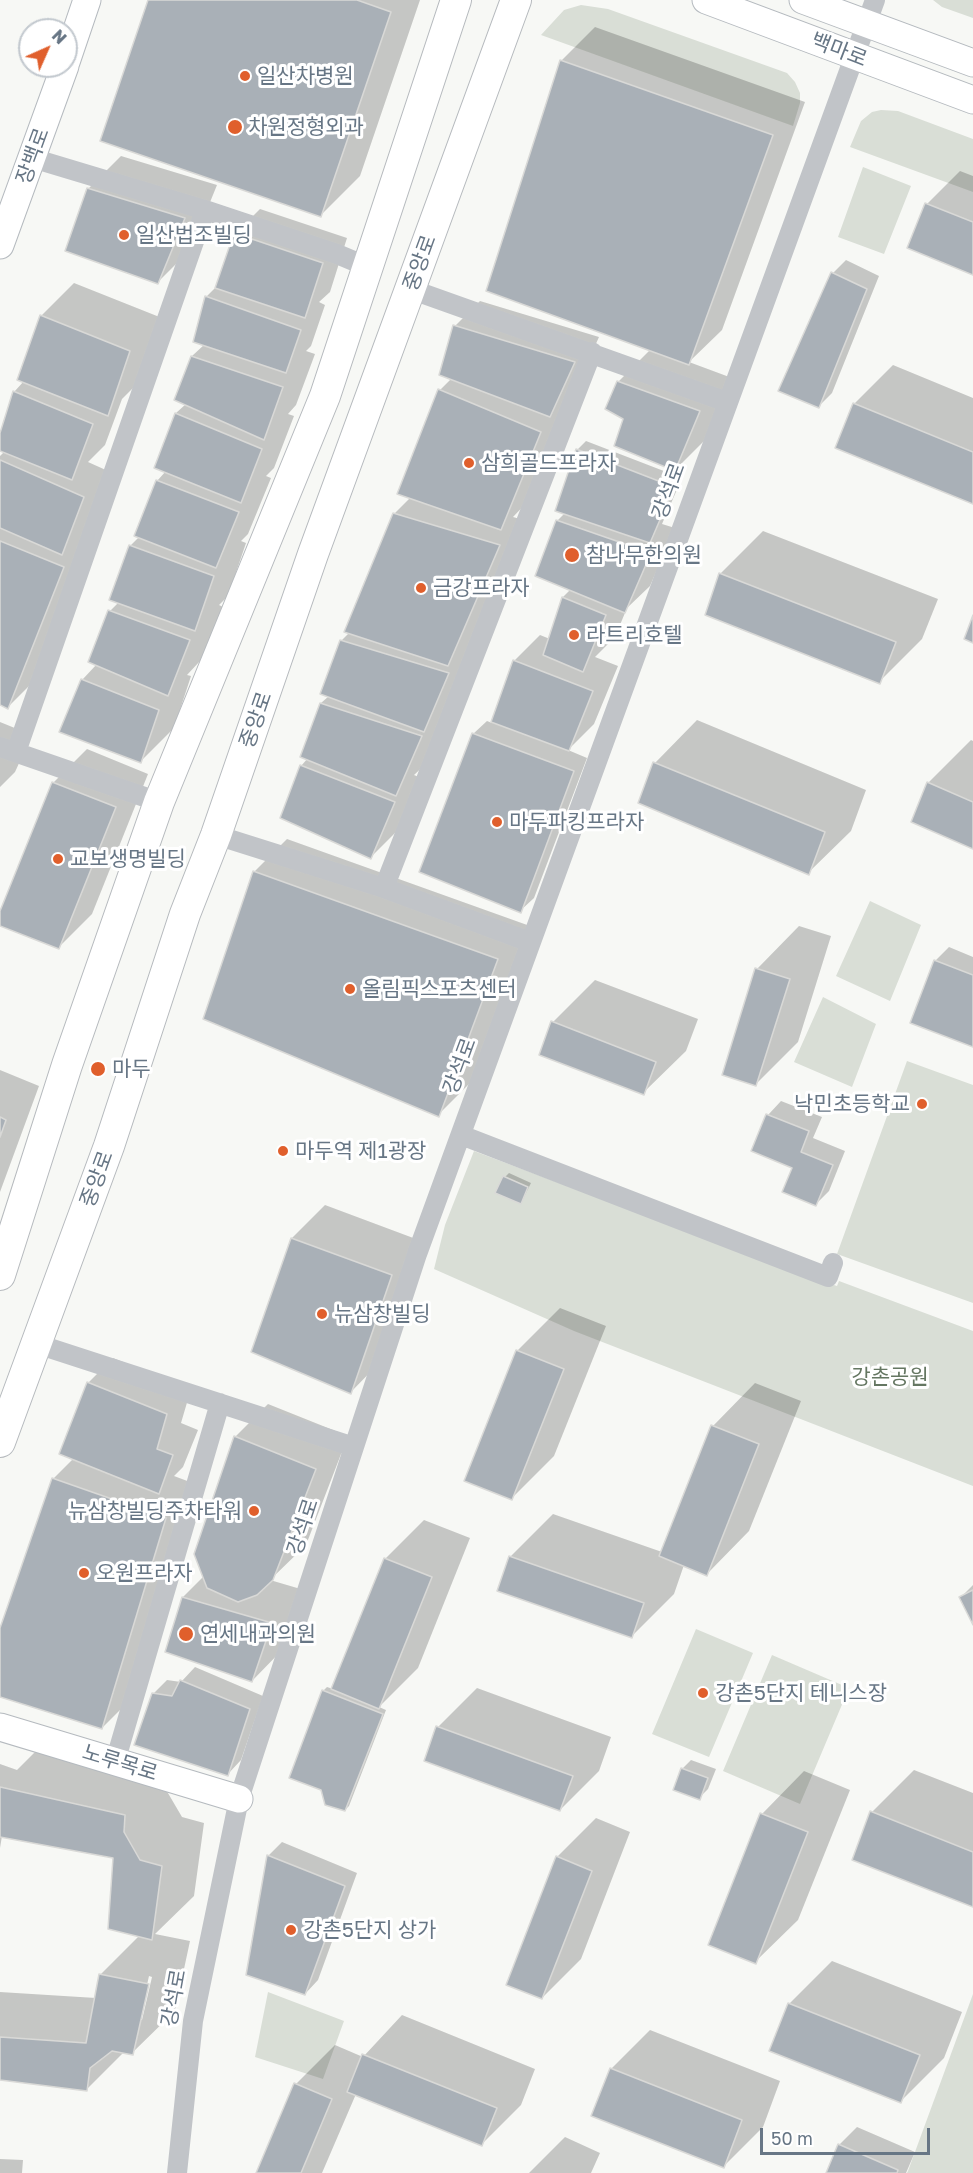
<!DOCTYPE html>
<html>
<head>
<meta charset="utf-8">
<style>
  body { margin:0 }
  #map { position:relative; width:973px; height:2173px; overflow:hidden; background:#f7f8f5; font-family:"Golos Text",sans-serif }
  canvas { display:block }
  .north { position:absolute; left:18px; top:18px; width:60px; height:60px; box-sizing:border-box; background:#fff; border:2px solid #c2c8ce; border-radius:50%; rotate:45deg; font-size:16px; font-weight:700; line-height:24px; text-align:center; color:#677685 }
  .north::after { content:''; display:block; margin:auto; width:21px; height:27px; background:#e05f2c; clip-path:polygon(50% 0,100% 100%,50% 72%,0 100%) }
  .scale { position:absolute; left:760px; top:2128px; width:170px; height:27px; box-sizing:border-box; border:3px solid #677685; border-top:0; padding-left:8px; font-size:18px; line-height:21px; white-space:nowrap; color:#677685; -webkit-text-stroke:4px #fff; paint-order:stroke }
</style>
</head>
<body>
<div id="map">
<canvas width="973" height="2173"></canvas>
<div class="north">N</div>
<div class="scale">50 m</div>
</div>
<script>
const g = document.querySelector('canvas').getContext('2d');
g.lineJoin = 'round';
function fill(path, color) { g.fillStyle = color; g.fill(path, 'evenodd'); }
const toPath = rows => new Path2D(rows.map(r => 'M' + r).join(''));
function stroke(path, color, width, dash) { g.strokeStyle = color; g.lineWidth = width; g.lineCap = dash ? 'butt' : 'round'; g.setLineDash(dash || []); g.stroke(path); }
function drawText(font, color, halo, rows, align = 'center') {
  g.font = font + ' "Golos Text","Noto Sans KR",sans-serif'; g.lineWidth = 6; g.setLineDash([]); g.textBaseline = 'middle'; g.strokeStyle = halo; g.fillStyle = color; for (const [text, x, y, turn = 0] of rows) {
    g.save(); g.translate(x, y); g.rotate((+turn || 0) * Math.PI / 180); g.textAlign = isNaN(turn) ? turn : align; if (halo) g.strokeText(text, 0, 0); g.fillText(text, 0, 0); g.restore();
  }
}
fill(toPath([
  [933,0,973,0,973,18,942,7],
  [581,5,608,9,787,73,795,82,800,93,800,103,793,126,541,35,564,10],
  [881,110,898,111,973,139,973,192,850,147,861,121,872,112],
  [863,167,911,186,884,254,838,237],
  [870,901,921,925,890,1001,836,976],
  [823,997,876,1024,852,1087,794,1062],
  [907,1061,973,1085,973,1303,837,1254],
  [474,1151,807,1276,837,1286,839,1281,973,1331,973,1486,574,1331,434,1269,445,1225],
  [696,1629,753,1653,709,1757,652,1734],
  [772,1655,849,1688,800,1804,723,1771],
  [268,1992,344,2021,323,2079,255,2057],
  [973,1994,973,2173,907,2173,908,2171]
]), '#d9ded6');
fill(toPath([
  [149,0,420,0,360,176,321,215],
  [595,27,805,102,722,330,689,362,732,378,708,437,675,470,618,382,651,349,488,290,562,60],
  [121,156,217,185,191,249,158,282,88,189],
  [960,171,973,176,973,273,927,204],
  [260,209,347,238,330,292,319,302,325,305,311,346,306,351,315,354,296,405,288,414,294,416,274,468,266,476,271,478,248,534,241,541,246,543,228,596,219,605,223,607,200,661,187,675,191,676,174,728,141,761,82,680,97,664,90,661,110,611,119,602,130,546,139,537,157,481,166,471,176,413,186,404,192,356,205,344,206,297,217,286,235,234],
  [846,260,879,276,832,393,819,406,833,273],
  [74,283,162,318,140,381,122,399,105,445,88,462,108,471,41,674,8,707,0,703,0,456,5,451,0,449,0,438,14,392,24,381,41,316],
  [480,301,599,337,575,390,534,495,513,517,524,520,429,761,414,775,419,777,396,832,371,857,301,766,308,758,321,703,329,696,322,693,342,640,350,632,346,631,395,513,411,497,440,390,452,378,455,326],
  [893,365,973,398,973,503,854,404],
  [586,441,682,478,662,524,675,528,650,586,627,608,615,637,595,657,618,666,594,724,568,750,587,758,534,898,520,911,473,734,487,721,492,723,514,661,540,635,550,639,563,597,571,589,557,521,565,513,577,450],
  [763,531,938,599,922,639,879,682,706,614,720,574],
  [697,720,866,790,851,831,808,873,655,763],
  [0,722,32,735,15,772,0,787],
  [971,740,973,741,973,846,928,783],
  [87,749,148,774,92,914,59,947,0,925,0,915,53,783],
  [287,839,530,926,471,1082,438,1115,254,872],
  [799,926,831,936,798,1042,756,1084,757,969],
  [949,947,973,957,973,1045,935,961],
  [595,980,698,1019,686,1051,643,1093,553,1022],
  [0,1070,39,1086,0,1192],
  [781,1101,822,1117,813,1138,845,1151,829,1191,816,1204,794,1167,753,1150,768,1115],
  [509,1173,531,1183,521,1203,505,1177],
  [325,1205,424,1242,383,1359,350,1393,253,1351,292,1238],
  [560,1308,606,1326,554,1456,511,1499,466,1480,518,1350],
  [113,1358,191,1389,181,1423,198,1430,183,1467,174,1476,198,1485,135,1695,102,1728,0,1695,0,1633,53,1479,74,1458,88,1383],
  [755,1383,801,1401,749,1531,707,1574,684,1565,674,1594,632,1636,510,1557,553,1514,662,1552,713,1426],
  [268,1404,348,1436,306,1545,270,1580,304,1590,285,1647,252,1681,166,1651,183,1597,204,1576,235,1437],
  [424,1520,470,1538,418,1668,379,1707,386,1710,349,1806,345,1810,323,1691,327,1687,333,1689,385,1559],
  [973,1585,973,1622,960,1598],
  [195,1667,263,1696,241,1760,228,1774,154,1693,167,1680,181,1682],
  [477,1688,611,1737,599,1771,560,1810,438,1727],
  [42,1745,165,1788,182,1817,204,1823,194,1896,155,1934,190,1941,175,2011,132,2053,124,2052,86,2090,0,2079,0,1992,96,1998,101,1974,140,1935,114,1857,2,1836,0,1848,0,1764,17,1770],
  [149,1976,152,1977,142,2020,139,2020],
  [691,1760,716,1769,708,1789,699,1798,682,1769],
  [914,1770,973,1793,973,1905,872,1812],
  [804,1771,850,1790,798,1920,755,1962,762,1814],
  [596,1818,630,1832,581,1959,542,1998,557,1857],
  [282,1842,357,1873,318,1980,305,1994,247,1974,269,1855],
  [832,1961,962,2012,944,2058,901,2101,789,2004],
  [402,2015,535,2069,521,2105,482,2144,356,2094,322,2173,258,2173,296,2084,335,2045,363,2057],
  [650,2030,780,2081,763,2127,724,2166,611,2069],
  [857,2127,915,2152,906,2173,828,2173,839,2145],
  [565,2137,600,2153,591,2173,529,2173],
  [0,2159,23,2160,22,2173,0,2173]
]), '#0003');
const building = toPath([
  [148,0,357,0,391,12,321,217,100,141,148,0],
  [560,60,773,135,689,365,486,291,560,60],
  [87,188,185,218,158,284,65,251,87,188],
  [925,203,973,222,973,275,907,248,925,203],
  [234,233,323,263,305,318,215,288,234,233],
  [831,272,867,289,819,408,778,391,831,272],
  [205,296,301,330,286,373,193,342,205,296],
  [40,315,130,351,108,416,17,380,40,315],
  [453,325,575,362,550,417,439,375,453,325],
  [191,356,283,387,264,440,174,400,191,356],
  [617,381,700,411,675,471,614,446,623,419,605,409,617,381],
  [438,389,541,432,501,530,397,494,438,389],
  [13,391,93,424,72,480,0,451,0,433,13,391],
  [853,403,973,452,973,504,835,448,853,403],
  [175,413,262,449,241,503,154,468,175,413],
  [576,449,674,487,650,543,555,511,576,449],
  [0,460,84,497,62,555,0,528,0,460],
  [156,480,239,512,216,568,134,536,156,480],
  [393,513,500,545,448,666,344,632,393,513],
  [556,520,651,553,625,613,535,576,556,520],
  [0,541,64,567,8,709,0,705,0,541],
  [129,545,214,576,195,631,109,600,129,545],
  [719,573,896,642,880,684,705,615,719,573],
  [562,597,606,615,583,672,543,655,562,597],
  [108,610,190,640,168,696,88,662,108,610],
  [973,615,973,643,964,639,973,615],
  [340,640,449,673,424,732,320,694,340,640],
  [513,660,593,691,569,751,491,722,513,660],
  [81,679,159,710,141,763,59,732,81,679],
  [320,703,422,736,396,796,300,757,320,703],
  [472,733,574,771,521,913,419,872,472,733],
  [653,762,825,832,809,875,638,803,653,762],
  [300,765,395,802,371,859,280,818,300,765],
  [52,782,116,807,59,949,0,926,0,911,52,782],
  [927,782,973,802,973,849,911,822,927,782],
  [253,871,498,959,439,1117,203,1019,253,871],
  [934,960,973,975,973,1047,910,1023,934,960],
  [755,968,790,979,756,1086,722,1075,755,968],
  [551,1021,656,1062,644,1095,539,1055,551,1021],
  [766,1114,809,1131,801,1152,833,1165,816,1206,782,1192,792,1168,751,1151,766,1114],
  [0,1117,6,1120,0,1137,0,1117],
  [503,1176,528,1187,521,1204,495,1193,503,1176],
  [291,1238,392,1275,351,1394,251,1352,291,1238],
  [516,1350,564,1369,512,1500,464,1481,516,1350],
  [87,1382,167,1414,157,1449,173,1455,159,1494,59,1454,87,1382],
  [711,1425,759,1444,707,1576,659,1556,711,1425],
  [234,1436,316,1469,273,1580,257,1595,238,1602,207,1588,194,1554,234,1436],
  [52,1478,166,1518,102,1729,0,1697,0,1628,52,1478],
  [509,1556,644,1603,632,1638,497,1591,509,1556],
  [384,1558,432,1577,379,1709,331,1689,384,1558],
  [973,1590,973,1625,959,1597,973,1590],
  [182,1597,272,1623,252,1682,165,1652,182,1597],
  [180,1680,250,1709,228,1776,134,1745,152,1693,172,1696,180,1680],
  [322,1690,383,1714,345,1811,325,1805,321,1790,289,1778,322,1690],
  [436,1726,573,1776,560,1811,424,1761,436,1726],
  [681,1768,708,1778,700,1800,673,1790,681,1768],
  [0,1787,125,1815,124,1832,140,1860,162,1866,152,1940,108,1929,113,1858,0,1837,0,1787],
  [870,1811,973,1852,973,1907,852,1860,870,1811],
  [760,1813,808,1832,756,1964,708,1945,760,1813],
  [267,1855,345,1886,305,1995,246,1975,267,1855],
  [556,1856,592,1871,542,1999,506,1985,556,1856],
  [99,1974,149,1984,133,2055,112,2051,90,2068,87,2091,0,2080,0,2037,86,2043,99,1974],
  [788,2003,920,2055,901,2103,769,2051,788,2003],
  [362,2054,497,2108,482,2146,347,2092,362,2054],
  [610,2068,742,2120,724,2168,591,2116,610,2068],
  [294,2083,332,2099,301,2173,256,2173,294,2083],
  [838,2144,898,2170,897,2173,826,2173,838,2144]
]);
fill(building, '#a9b0b7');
stroke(building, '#d9d9d7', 1.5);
const secondary = toPath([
  [706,0,973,100],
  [803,0,973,63],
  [66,62,87,0],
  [0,245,65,66],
  [0,1727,239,1799]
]);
const primary = toPath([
  [0,1275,67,1065,159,802,325,396,456,0],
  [0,1442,109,1146,185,914,216,835,313,554,516,0]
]);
stroke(secondary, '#b5babf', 29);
stroke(primary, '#b6babe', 32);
stroke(toPath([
  [32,158,205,210,337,254,368,267],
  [410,289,727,402],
  [0,747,159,802],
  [16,752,205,210],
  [216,835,384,888,530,942],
  [384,888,592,352],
  [461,1135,828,1277,833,1263],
  [37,1344,354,1447],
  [115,1762,220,1403],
  [177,2173,193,2021,239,1799,417,1254,875,0]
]), '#c1c4c8', 20);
stroke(secondary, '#fff', 27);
stroke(primary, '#fff', 30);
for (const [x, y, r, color] of [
  [245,76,6,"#e05f2c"],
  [235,127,8,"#e05f2c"],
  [124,235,6,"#e05f2c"],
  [469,463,6,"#e05f2c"],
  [572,555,8,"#e05f2c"],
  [421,588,6,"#e05f2c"],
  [574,635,6,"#e05f2c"],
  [497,822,6,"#e05f2c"],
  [58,859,6,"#e05f2c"],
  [350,989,6,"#e05f2c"],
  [98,1069,8,"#e05f2c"],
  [922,1104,6,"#e05f2c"],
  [283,1151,6,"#e05f2c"],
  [322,1314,6,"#e05f2c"],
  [254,1511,6,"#e05f2c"],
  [84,1573,6,"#e05f2c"],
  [186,1634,8,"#e05f2c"],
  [703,1693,6,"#e05f2c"],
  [291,1930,6,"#e05f2c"]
]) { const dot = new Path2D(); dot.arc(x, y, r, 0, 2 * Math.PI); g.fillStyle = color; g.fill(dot); stroke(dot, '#fff', 2); }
drawText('21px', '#677685', '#fff', [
  ["백마로",839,50,21],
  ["장백로",33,156,-70],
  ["중앙로",420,263,-70],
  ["강석로",669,491,-70],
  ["중앙로",256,720,-71],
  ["강석로",460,1066,-70],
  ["중앙로",97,1179,-70],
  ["강석로",303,1527,-72],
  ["노루목로",120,1763,17],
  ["강석로",174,1998,-80]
]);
drawText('21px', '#677685', '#fff', [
  ["일산차병원",257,76],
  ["차원정형외과",248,127],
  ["일산법조빌딩",136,235],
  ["삼희골드프라자",481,463],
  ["참나무한의원",586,555],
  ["금강프라자",433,588],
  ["라트리호텔",586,635],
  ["마두파킹프라자",509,822],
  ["교보생명빌딩",70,859],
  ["올림픽스포츠센터",362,989],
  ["마두",112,1069],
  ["낙민초등학교",910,1104,"right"],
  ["마두역 제1광장",295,1151],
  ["뉴삼창빌딩",334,1314],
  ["뉴삼창빌딩주차타워",242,1511,"right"],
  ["오원프라자",96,1573],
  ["연세내과의원",200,1634],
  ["강촌5단지 테니스장",715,1693],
  ["강촌5단지 상가",303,1930]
], 'left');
drawText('21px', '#657762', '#fff', [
  ["강촌공원",890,1377]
]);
</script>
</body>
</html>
